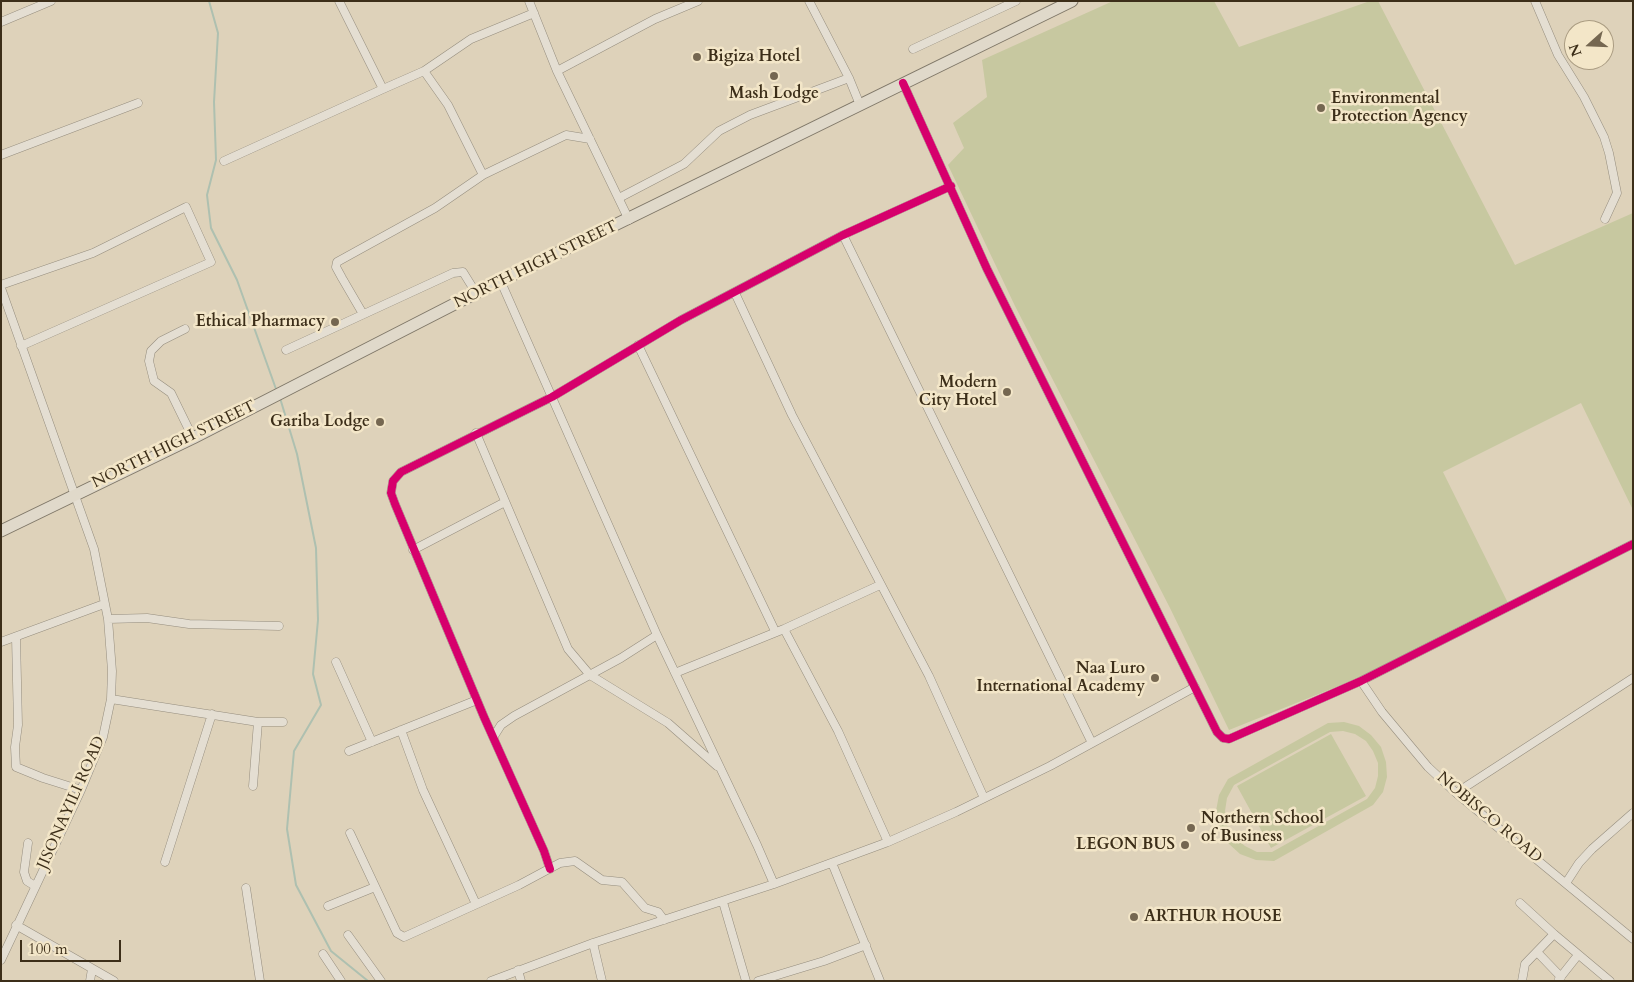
<!DOCTYPE html>
<html>
<head>
<meta charset="utf-8">
<style>
  body { margin:0 }
  #map { position:relative; width:1634px; height:982px; overflow:hidden; background:#ded2ba; font-family:Cardo,serif }
  canvas { display:block }
  .frame { position:absolute; inset:0; border:2px solid #3c2e19; pointer-events:none }
  .north { position:absolute; left:1564px; top:20px; width:50px; height:50px; box-sizing:border-box; background:#f3e6c8; border:1px solid #aa9c82; border-radius:50%; rotate:250deg; font-size:14px; font-weight:700; line-height:20px; text-align:center; color:#3c2e19 }
  .north::after { content:''; display:block; margin:auto; width:18px; height:22px; background:#756751; clip-path:polygon(50% 0,100% 100%,50% 72%,0 100%) }
  .scale { position:absolute; left:20px; top:940px; width:101px; height:22px; box-sizing:border-box; border:2px solid #3c2e19; border-top:0; padding-left:6px; font-size:15px; line-height:18px; white-space:nowrap; color:#3c2e19; -webkit-text-stroke:4px #f3e6c8; paint-order:stroke }
</style>
</head>
<body>
<div id="map">
<canvas width="1634" height="982"></canvas>
<div class="frame"></div>
<div class="north">N</div>
<div class="scale">100 m</div>
</div>
<script>
const g = document.querySelector('canvas').getContext('2d');
g.lineJoin = 'round';
function fill(path, color) { g.fillStyle = color; g.fill(path, 'evenodd'); }
const toPath = rows => new Path2D(rows.map(r => 'M' + r).join(''));
function stroke(path, color, width, dash) { g.strokeStyle = color; g.lineWidth = width; g.lineCap = dash ? 'butt' : 'round'; g.setLineDash(dash || []); g.stroke(path); }
function drawText(font, color, halo, rows, align = 'center') {
  g.font = font + ' Cardo,serif'; g.lineWidth = 5; g.setLineDash([]); g.textBaseline = 'middle'; g.strokeStyle = halo; g.fillStyle = color; for (const [text, x, y, turn = 0] of rows) {
    g.save(); g.translate(x, y); g.rotate((+turn || 0) * Math.PI / 180); g.textAlign = isNaN(turn) ? turn : align; if (halo) g.strokeText(text, 0, 0); g.fillText(text, 0, 0); g.restore();
  }
}
fill(toPath([
  [1113,1,1214,1,1239,47,1370,1,1378,1,1515,265,1633,213,1633,510,1581,403,1443,472,1508,603,1366,675,1229,730,1170,608,1015,306,948,165,964,148,953,123,987,97,982,60],
  [1344,722,1359,726,1371,735,1381,747,1386,762,1387,777,1383,792,1373,805,1274,861,1256,860,1240,854,1228,843,1219,828,1216,811,1219,795,1228,779,1328,723],
  [1343,731,1355,734,1366,741,1373,751,1378,763,1378,776,1375,788,1367,799,1272,852,1257,852,1245,846,1234,837,1227,825,1225,811,1227,798,1234,785,1330,732],
  [1331,734,1366,796,1271,848,1237,786]
]), '#c7c8a0');
stroke(toPath([
  [209,1,218,33,214,102,216,160,207,195,211,228,237,280,276,389],
  [280,398,297,454,316,548,318,620,313,674,321,705,294,751,287,829,296,885,331,951,368,981]
]), '#aec0b0', 2);
const minor = toPath([
  [339,1,383,89,424,71,448,105,483,175,566,135,590,139],
  [529,1,557,71,629,220],
  [809,1,849,78,860,105],
  [1535,1,1558,55,1584,97,1604,137,1609,153,1617,193,1605,219],
  [1,22,51,1],
  [913,49,1016,1],
  [424,71,471,39,534,13],
  [557,71,655,19,698,1],
  [903,83,987,269,1217,732,1223,738,1229,739,1361,681,1633,544],
  [1,155,138,103],
  [224,161,383,89],
  [619,198,684,164,719,131,750,115,849,78],
  [843,235,1091,741],
  [501,282,657,635,757,845,774,884],
  [1,285,93,253,186,207,211,262,21,346],
  [1,288,94,549,108,619,112,671,111,699,103,737,81,790,1,960],
  [735,293,792,415,929,676,984,798],
  [363,314,342,278,336,267,337,262,435,208,483,175],
  [185,329,161,341,151,351,149,361,154,381,171,393,193,438],
  [638,345,775,631],
  [286,350,453,273,463,272,476,293],
  [476,433,568,649,590,675,668,723,717,766],
  [413,550,505,502],
  [108,619,147,618,189,624,279,626],
  [784,629,838,731,888,842],
  [16,637,18,725,15,747,16,767,43,778,81,790],
  [1,642,104,604],
  [336,662,372,742],
  [675,673,784,629,880,585],
  [1361,681,1382,712,1428,767,1456,793,1633,939],
  [111,699,258,722,283,722],
  [401,730,423,790,476,904],
  [494,736,501,725,514,716,621,658,657,635],
  [349,751,477,700],
  [253,786,258,722],
  [1456,793,1633,678],
  [350,833,397,933,404,937,519,885,560,863,575,861,602,880,622,882,645,908,658,912,664,920],
  [28,843,24,872,27,881,35,886],
  [165,862,212,714],
  [832,863,880,981],
  [550,869,544,851,484,717,395,504,391,493,393,481,401,472,552,397,681,320,843,235,951,186],
  [1566,883,1579,863,1592,849,1633,813],
  [246,888,260,981],
  [723,902,746,981],
  [1520,903,1554,934,1610,981],
  [328,906,375,887],
  [16,925,114,981],
  [348,935,381,981],
  [593,943,602,981],
  [1538,953,1561,977],
  [323,954,341,981],
  [518,970,521,981],
  [1559,979,1578,955],
  [90,981,92,969],
  [491,981,593,943,774,884,888,842,956,812,1050,766,1195,687],
  [758,981,824,961,866,945],
  [1522,981,1525,964,1554,934]
]);
const highway = toPath([
  [1,531,193,438,476,293,1072,1]
]);
stroke(minor, '#958d7e', 9);
stroke(highway, '#7f7768', 13);
stroke(minor, '#e4ded2', 8);
stroke(highway, '#e0d9ca', 11);
stroke(toPath([
  [903,83,987,269,1217,732,1223,738,1229,739,1361,681,1633,544],
  [550,869,544,851,484,717,395,504,391,493,393,481,401,472,552,397,681,320,843,235,951,186]
]), '#d6006c', 8);
for (const [x, y, r, color] of [
  [697,57,5,"#756751"],
  [774,76,5,"#756751"],
  [1321,108,5,"#756751"],
  [335,322,5,"#756751"],
  [1007,392,5,"#756751"],
  [380,422,5,"#756751"],
  [1155,678,5,"#756751"],
  [1191,828,5,"#756751"],
  [1185,845,5,"#756751"],
  [1134,917,5,"#756751"]
]) { const dot = new Path2D(); dot.arc(x, y, r, 0, 2 * Math.PI); g.fillStyle = color; g.fill(dot); stroke(dot, '#f3e6c8', 2); }
drawText('bold 16px', '#3c2e19', '#f3e6c8', [
  ["Bigiza Hotel",707,57,"left"],
  ["Mash Lodge",774,94,"center"],
  ["Environmental",1331,99,"left"],
  ["Protection Agency",1331,117,"left"],
  ["Ethical Pharmacy",325,322],
  ["Modern",997,383],
  ["City Hotel",997,401],
  ["Gariba Lodge",370,422],
  ["Naa Luro",1145,669],
  ["International Academy",1145,687],
  ["Northern School",1201,819,"left"],
  ["of Business",1201,837,"left"],
  ["LEGON BUS",1175,845],
  ["ARTHUR HOUSE",1144,917,"left"]
], 'right');
drawText('16px', '#3c2e19', '#f3e6c8', [
  ["NORTH HIGH STREET",536,265,-26],
  ["NORTH HIGH STREET",174,445,-26],
  ["JISONAYILI ROAD",72,803,-66],
  ["NOBISCO ROAD",1489,818,40]
]);
</script>
</body>
</html>
